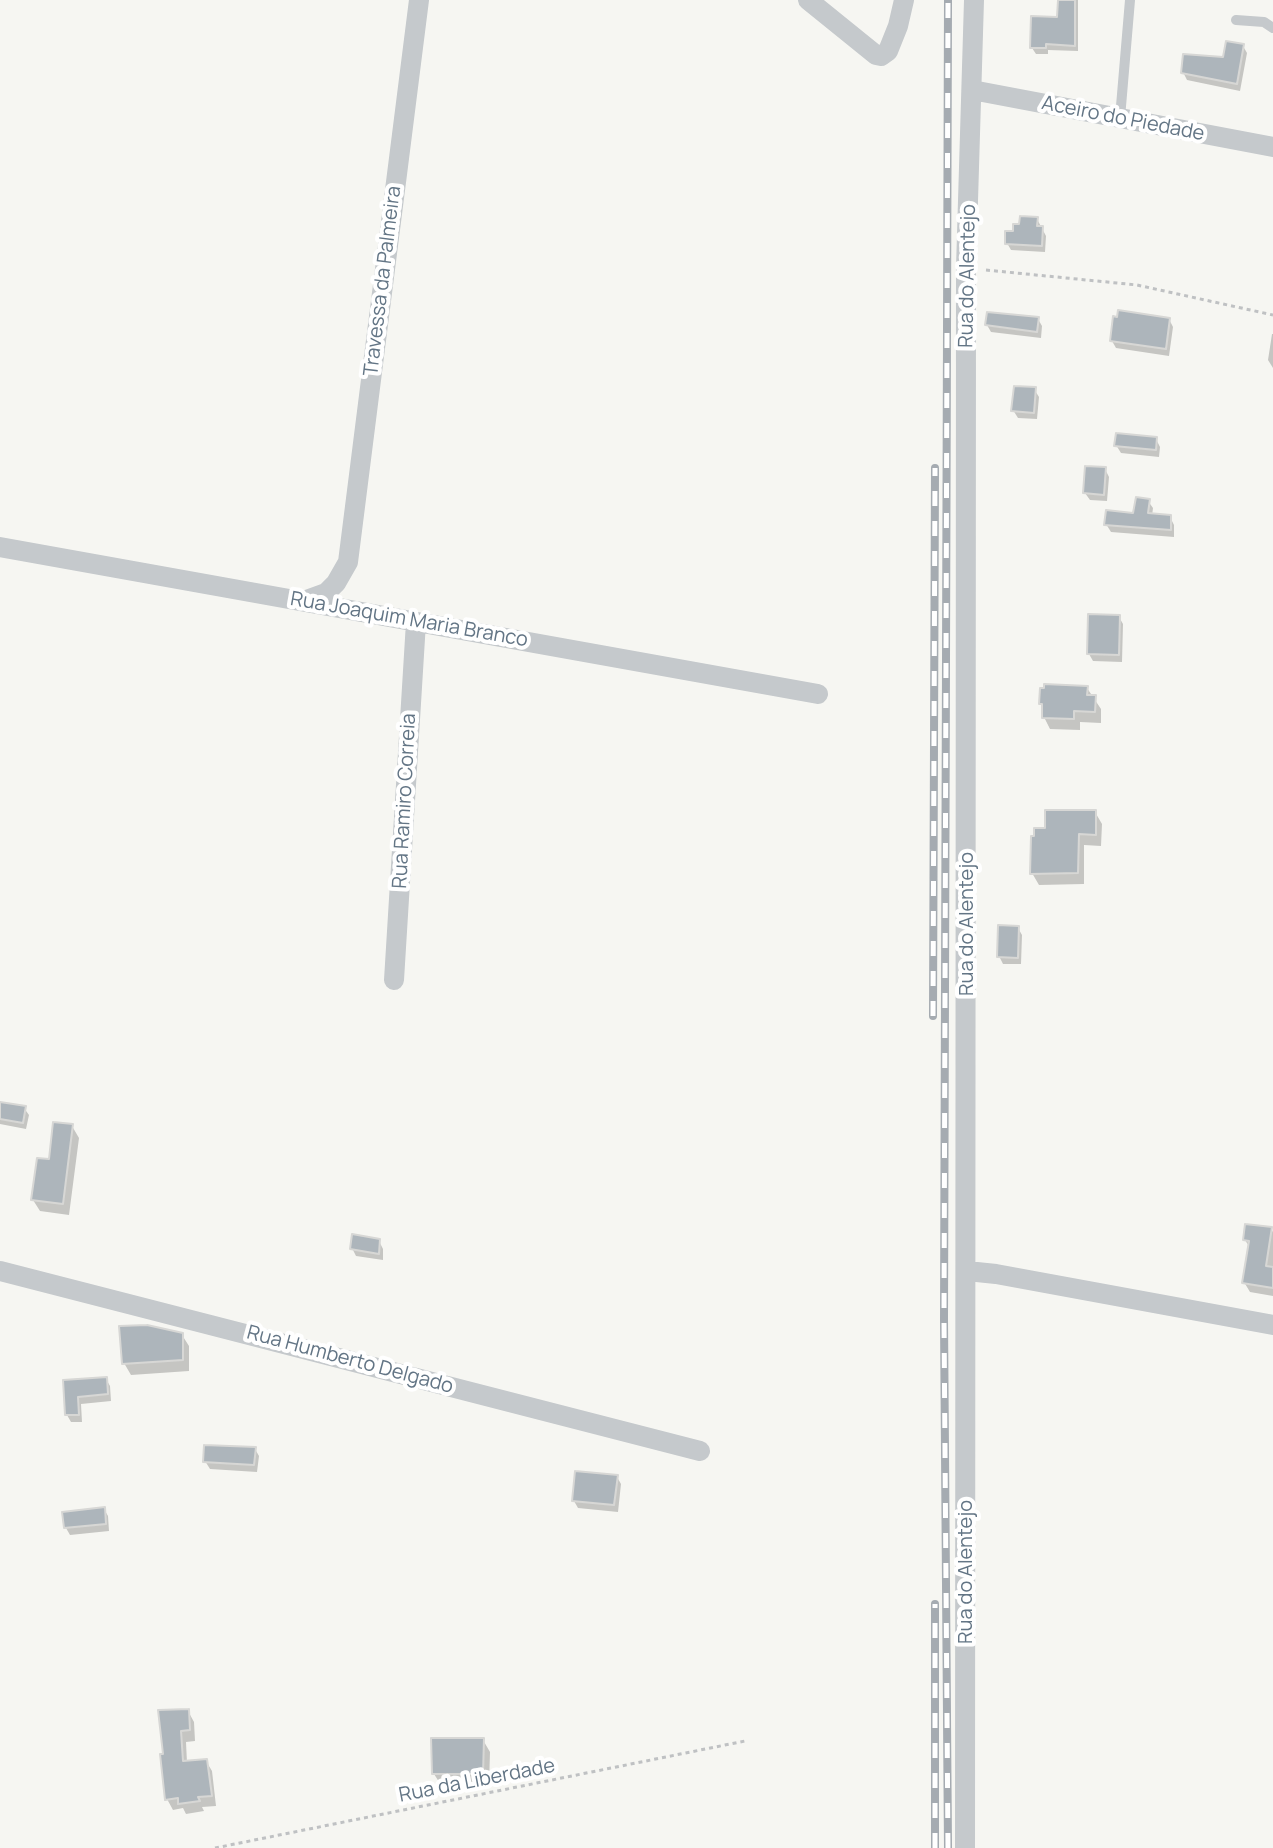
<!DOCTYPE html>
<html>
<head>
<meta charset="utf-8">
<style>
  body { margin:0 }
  canvas { display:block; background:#f6f6f2 }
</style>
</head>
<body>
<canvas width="1273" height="1848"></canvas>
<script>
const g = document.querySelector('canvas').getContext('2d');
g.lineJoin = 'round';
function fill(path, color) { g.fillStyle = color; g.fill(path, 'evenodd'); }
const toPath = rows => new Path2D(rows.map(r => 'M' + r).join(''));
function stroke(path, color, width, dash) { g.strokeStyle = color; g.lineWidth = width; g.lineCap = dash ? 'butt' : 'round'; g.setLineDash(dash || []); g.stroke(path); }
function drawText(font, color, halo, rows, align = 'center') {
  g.font = font + ' Manrope,sans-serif'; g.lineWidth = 8; g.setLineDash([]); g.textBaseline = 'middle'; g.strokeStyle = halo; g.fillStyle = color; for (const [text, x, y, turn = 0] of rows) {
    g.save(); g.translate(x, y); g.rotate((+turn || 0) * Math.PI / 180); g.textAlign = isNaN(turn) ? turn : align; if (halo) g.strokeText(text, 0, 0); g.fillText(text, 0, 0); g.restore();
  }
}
fill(toPath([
  [1060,0,1078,0,1078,51,1048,50,1048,54,1036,54,1032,48,1059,19],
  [1243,46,1247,53,1240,91,1187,80,1183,72,1224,59],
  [1037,219,1046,236,1045,252,1011,250,1007,243,1014,233],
  [1038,319,1042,326,1041,338,991,332,987,325],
  [1169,319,1173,327,1169,356,1116,348,1112,341],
  [1272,334,1273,334,1273,368,1268,360],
  [1034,389,1039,397,1037,419,1018,418,1013,410],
  [1156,439,1160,447,1159,457,1121,453,1116,445],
  [1105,469,1109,477,1107,501,1090,500,1085,493],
  [1148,501,1153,508,1152,516,1170,517,1174,525,1174,537,1111,532,1106,524,1135,515],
  [1119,617,1123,624,1122,662,1093,661,1089,654],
  [1087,688,1101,709,1101,723,1080,722,1080,730,1050,729,1044,717,1044,708,1041,703],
  [1095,812,1102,824,1101,846,1084,845,1084,884,1039,885,1032,873],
  [1018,928,1022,935,1021,964,1003,964,999,956],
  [0,1104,24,1108,29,1115,26,1129,0,1124],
  [72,1126,79,1138,69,1215,40,1211,33,1200,50,1162],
  [1271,1229,1273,1232,1273,1296,1250,1292,1244,1282,1250,1248,1245,1240],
  [379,1241,383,1249,383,1260,356,1256,352,1248],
  [182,1335,189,1346,189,1371,131,1375,124,1363],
  [106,1379,110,1386,111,1401,81,1404,82,1422,71,1422,67,1415,65,1382],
  [255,1449,259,1456,257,1472,210,1469,205,1461],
  [617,1477,621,1484,618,1512,578,1508,574,1501],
  [104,1509,108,1516,109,1531,70,1535,66,1528],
  [188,1711,194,1722,195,1741,186,1742,187,1763,206,1761,212,1771,216,1806,202,1807,204,1811,186,1814,183,1808,173,1810,167,1799,162,1756],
  [483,1740,490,1752,489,1785,441,1785,434,1774]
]), '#0003');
const building = toPath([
  [1058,0,1075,0,1075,46,1046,44,1046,48,1030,48,1031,16,1057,17,1058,0],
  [1226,41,1244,44,1237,84,1181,73,1183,54,1223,57,1226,41],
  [1020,216,1038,217,1037,226,1043,226,1042,246,1005,244,1005,231,1013,231,1013,224,1019,224,1020,216],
  [1118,310,1170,318,1166,349,1110,341,1113,316,1117,317,1118,310],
  [987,312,1039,317,1037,332,985,325,987,312],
  [1014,386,1036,387,1034,413,1011,411,1014,386],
  [1116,433,1157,437,1156,450,1114,446,1116,433],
  [1085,466,1106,467,1104,495,1083,493,1085,466],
  [1136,497,1150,499,1148,513,1171,515,1171,530,1104,525,1106,510,1133,513,1136,497],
  [1088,614,1120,615,1119,655,1087,654,1088,614],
  [1044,684,1088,686,1087,695,1096,695,1095,712,1074,711,1074,719,1042,718,1042,704,1039,704,1040,688,1044,688,1044,684],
  [1045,810,1096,810,1096,835,1079,834,1078,873,1030,874,1031,836,1034,836,1034,828,1045,828,1045,810],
  [998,925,1019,926,1018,958,997,957,998,925],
  [0,1102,26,1106,23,1123,0,1119,0,1102],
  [53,1122,73,1124,63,1204,31,1200,37,1158,49,1159,53,1122],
  [1245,1224,1272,1227,1266,1266,1273,1267,1273,1288,1242,1283,1249,1241,1243,1240,1245,1224],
  [352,1234,380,1239,379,1254,350,1249,352,1234],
  [147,1325,183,1333,183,1360,122,1364,119,1326,147,1325],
  [107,1377,108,1394,78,1397,79,1415,65,1415,63,1380,107,1377],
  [204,1445,256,1447,254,1465,203,1462,204,1445],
  [575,1471,618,1475,614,1505,572,1501,575,1471],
  [105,1507,106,1524,64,1528,62,1512,105,1507],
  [189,1709,190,1730,181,1731,183,1761,207,1759,212,1796,198,1797,200,1801,178,1804,178,1798,165,1800,160,1754,163,1754,158,1710,189,1709],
  [431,1738,484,1738,483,1774,432,1774,431,1738]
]);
fill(building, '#adb5bb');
stroke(building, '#d7d7d5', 2);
stroke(toPath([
  [986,270,1137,285,1273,315],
  [215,1848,745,1741]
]), '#bfc1c3', 3, [4, 4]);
stroke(toPath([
  [1236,20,1264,22,1273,28],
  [1120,118,1130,0]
]), '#c5c9cc', 10);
stroke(toPath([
  [808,0,876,55,881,56,888,51,898,26,904,0],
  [972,90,1273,147],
  [0,547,818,694],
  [304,601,326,593,336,583,348,562,419,0],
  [394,980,416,622],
  [0,1271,700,1451],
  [967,1271,996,1274,1273,1325],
  [965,1848,966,268,974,0]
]), '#c5c9cc', 20);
const rail = toPath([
  [933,1016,935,468],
  [935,1848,935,1604],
  [948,1848,944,1319,948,0]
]);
stroke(rail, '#a5abb1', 8);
stroke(rail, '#fff', 5, [15]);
drawText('20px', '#637585', '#fff', [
  ["Aceiro do Piedade",1123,119,11],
  ["Rua do Alentejo",968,276,-89],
  ["Travessa da Palmeira",383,281,-83],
  ["Rua Joaquim Maria Branco",409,620,10],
  ["Rua Ramiro Correia",405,801,-87],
  ["Rua do Alentejo",967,924,-90],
  ["Rua Humberto Delgado",350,1360,15],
  ["Rua do Alentejo",966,1572,-90],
  ["Rua da Liberdade",477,1781,-11]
]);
</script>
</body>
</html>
